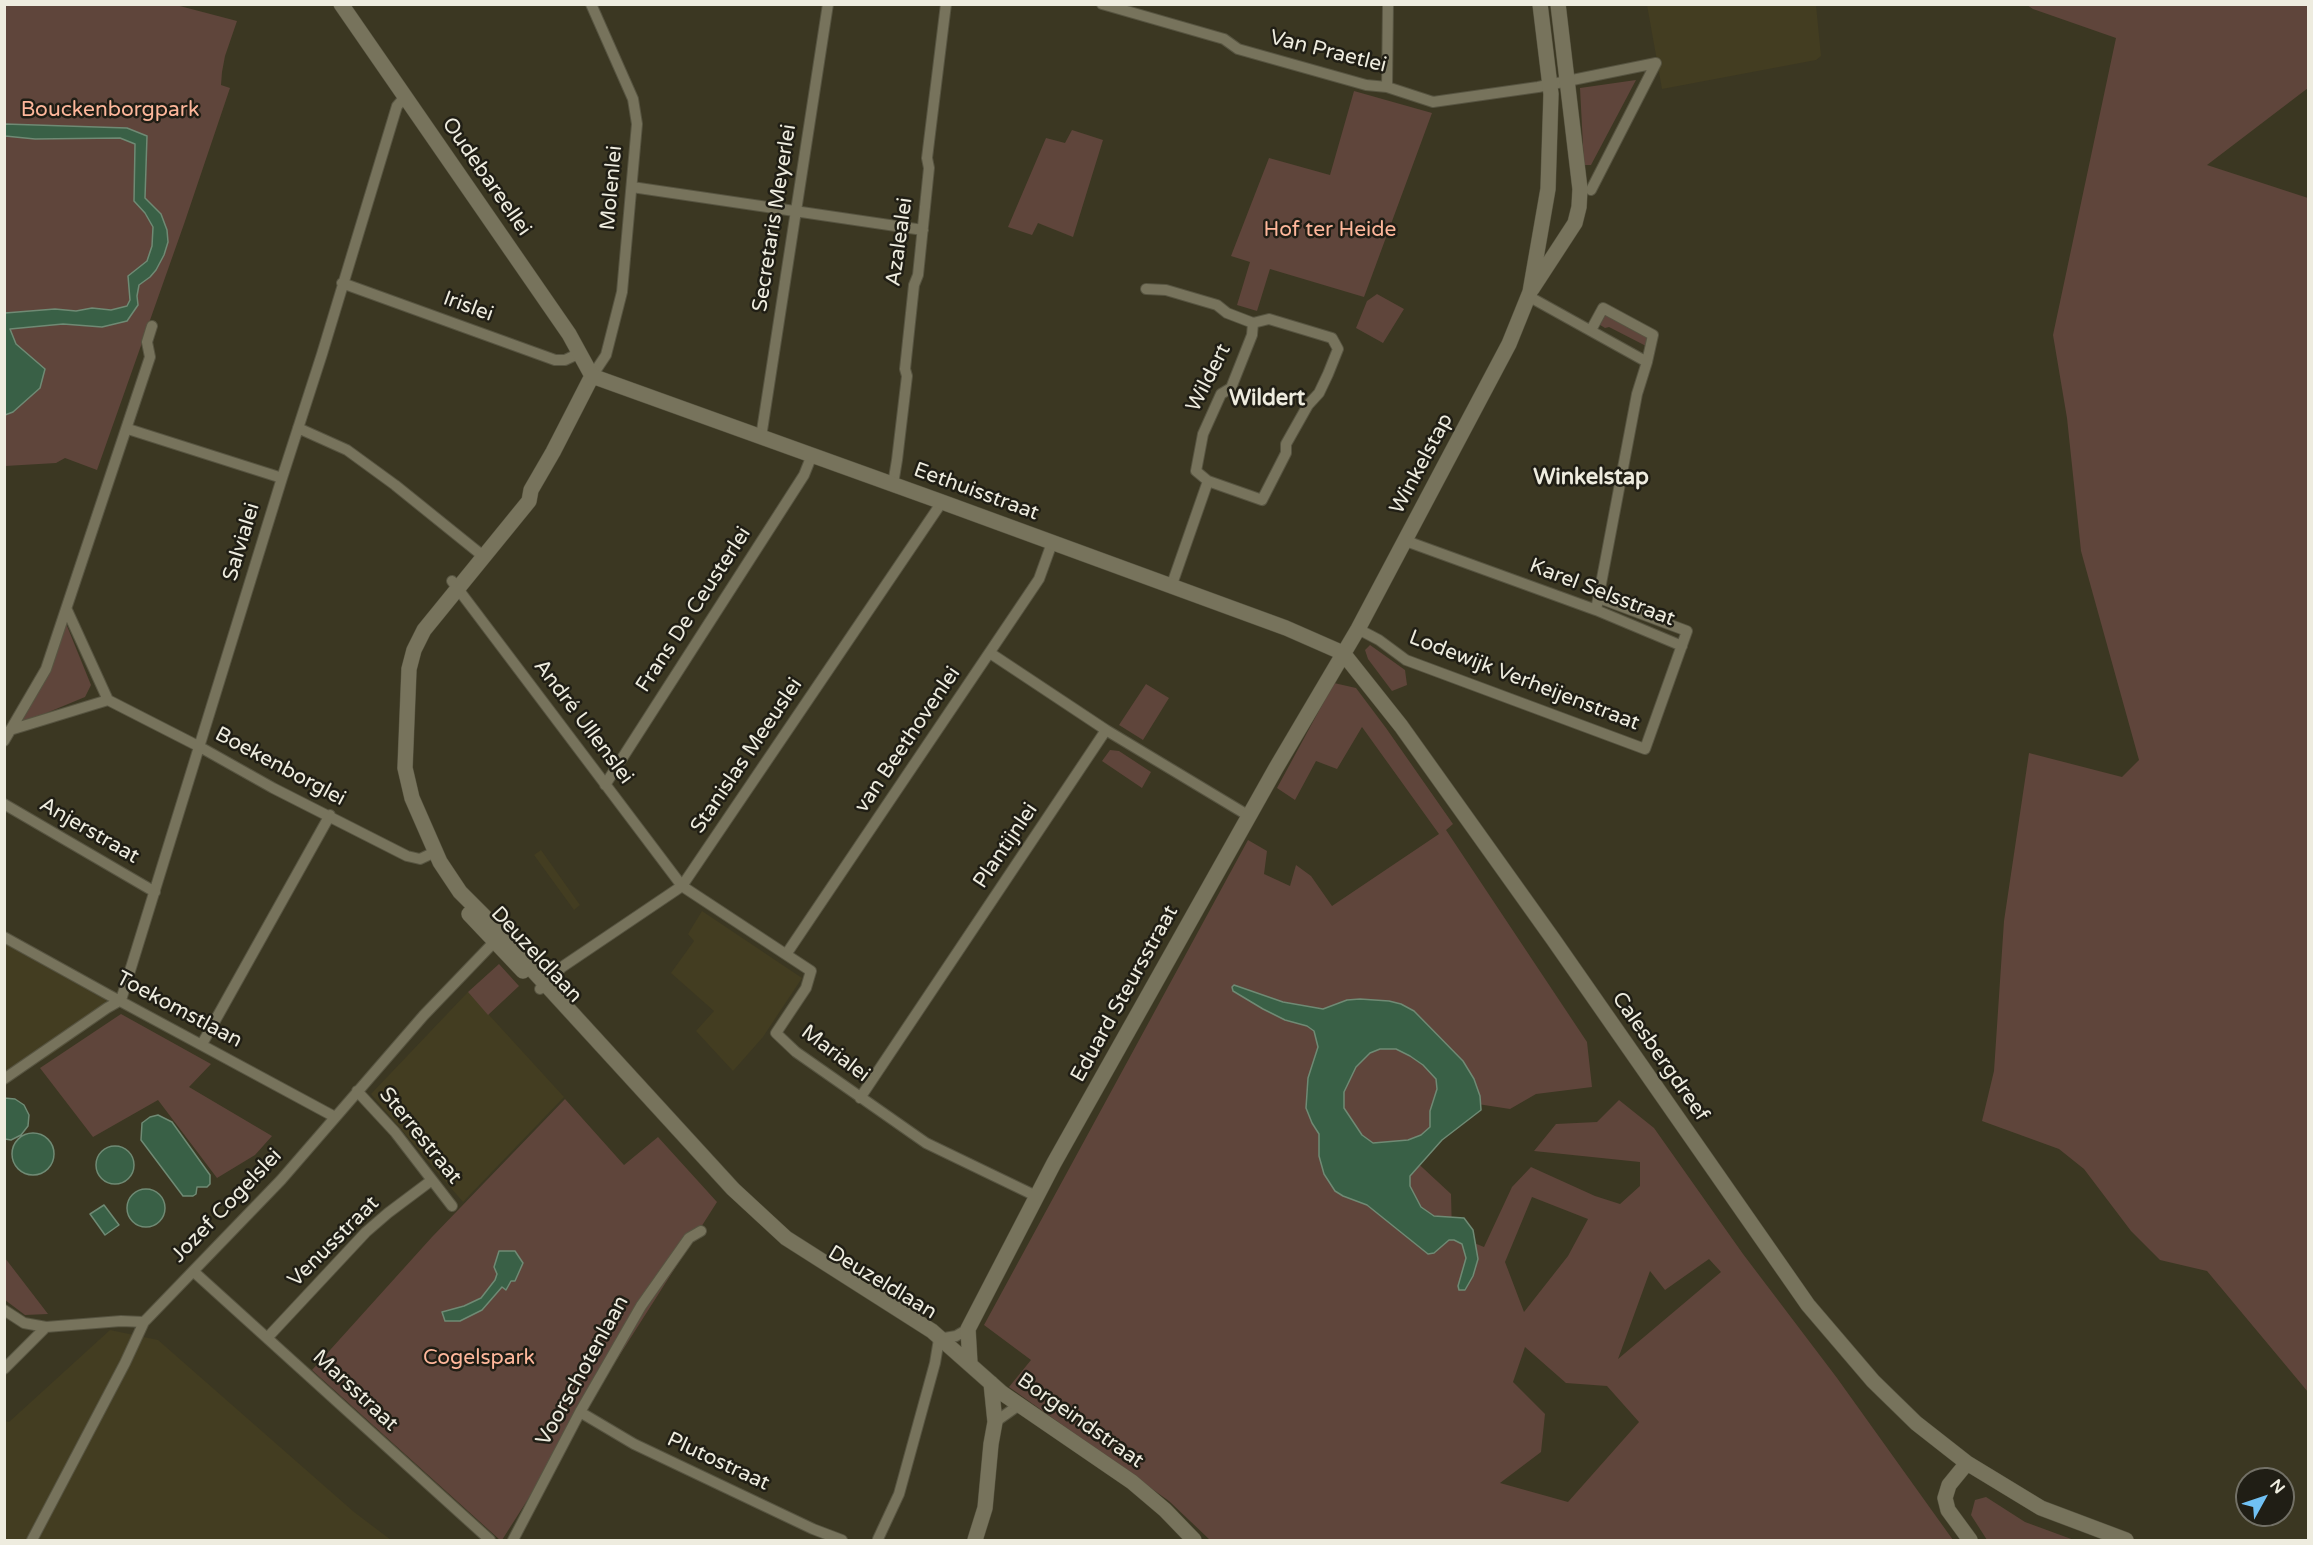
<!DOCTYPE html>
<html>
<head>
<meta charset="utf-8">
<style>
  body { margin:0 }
  #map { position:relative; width:2313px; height:1545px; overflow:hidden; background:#3b3722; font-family:"Varela Round",sans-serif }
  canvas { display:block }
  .frame { position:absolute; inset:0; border:6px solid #eeecdf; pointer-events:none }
  .north { position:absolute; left:2235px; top:1467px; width:60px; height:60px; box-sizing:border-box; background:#201e15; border:2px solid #727066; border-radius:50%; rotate:50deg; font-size:16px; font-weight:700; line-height:24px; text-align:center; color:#eeecdf }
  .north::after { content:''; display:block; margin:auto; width:21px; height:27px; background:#70c1f4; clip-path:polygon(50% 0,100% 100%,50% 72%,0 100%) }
</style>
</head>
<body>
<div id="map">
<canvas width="2313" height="1545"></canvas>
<div class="frame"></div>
<div class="north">N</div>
</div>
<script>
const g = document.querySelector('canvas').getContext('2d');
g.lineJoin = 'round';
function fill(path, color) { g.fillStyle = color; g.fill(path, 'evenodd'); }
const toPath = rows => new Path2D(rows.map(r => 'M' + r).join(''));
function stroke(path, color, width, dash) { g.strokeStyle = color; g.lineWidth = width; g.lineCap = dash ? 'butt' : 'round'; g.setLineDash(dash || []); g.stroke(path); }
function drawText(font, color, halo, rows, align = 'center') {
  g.font = font + ' "Varela Round",sans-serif'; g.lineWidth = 5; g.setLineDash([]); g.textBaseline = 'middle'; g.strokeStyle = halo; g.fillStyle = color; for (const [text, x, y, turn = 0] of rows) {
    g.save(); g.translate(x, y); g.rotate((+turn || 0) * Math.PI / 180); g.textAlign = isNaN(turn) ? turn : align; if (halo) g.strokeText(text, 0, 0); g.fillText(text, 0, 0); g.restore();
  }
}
fill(toPath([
  [1647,5,1816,5,1821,56,1816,60,1662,89],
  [541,850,580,905,574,910,534,855],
  [702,911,802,978,763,1037,733,1071,696,1031,714,1011,671,973,694,941,688,934],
  [5,944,118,1007,48,1057,5,1079],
  [468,992,564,1097,463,1202,371,1094],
  [110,1330,158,1340,354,1512,391,1540,5,1540,5,1421,9,1422]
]), '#433d21');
fill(toPath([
  [5,5,176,5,237,21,225,56,222,72,221,85,230,88,184,224,97,470,65,458,56,463,5,466],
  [2027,5,2308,5,2308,88,2207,165,2308,198,2308,1392,2207,1271,2160,1260,2131,1231,2084,1169,2059,1149,1982,1121,1994,1071,2004,921,2029,753,2122,777,2139,760,2081,551,2067,418,2053,335,2116,38,2033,9],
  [1636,80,1591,165,1584,165,1580,88],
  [1354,91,1432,113,1364,297,1270,269,1257,311,1237,305,1250,262,1231,256,1269,158,1330,175],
  [1072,130,1103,140,1073,237,1038,223,1032,235,1008,227,1046,138,1065,143],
  [1377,294,1404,309,1383,343,1356,328,1367,301],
  [1603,313,1649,335,1648,347,1609,327,1605,328,1597,323],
  [65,621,91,685,85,697,27,721,19,718],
  [1370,645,1405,670,1407,685,1392,691,1368,659,1365,650],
  [1334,683,1356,688,1386,728,1453,824,1446,830,1587,1042,1592,1087,1536,1094,1510,1109,1471,1103,1410,1156,1451,1194,1452,1234,1484,1247,1512,1187,1531,1167,1595,1196,1620,1204,1640,1186,1640,1162,1534,1151,1556,1124,1597,1122,1619,1100,1654,1128,1743,1254,1837,1378,1953,1540,1210,1540,1169,1501,1009,1387,1031,1360,984,1325,1248,840,1267,851,1264,874,1290,886,1296,865,1311,876,1332,906,1439,834,1362,727,1337,769,1316,761,1295,800,1277,788],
  [1532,1197,1588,1219,1568,1256,1524,1312,1505,1262],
  [1709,1259,1721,1272,1618,1359,1650,1271,1665,1290],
  [1525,1347,1566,1383,1607,1386,1639,1422,1568,1502,1500,1483,1541,1452,1545,1414,1513,1382],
  [1146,684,1169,698,1143,740,1119,725],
  [1110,750,1119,751,1151,772,1142,788,1102,761],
  [499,964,519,986,488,1015,468,992],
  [121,1014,211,1064,189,1087,272,1136,255,1155,217,1178,158,1100,93,1137,40,1068],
  [565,1099,624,1165,658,1137,717,1202,502,1540,500,1540,312,1370,432,1237],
  [5,1258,48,1314,25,1315,5,1300],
  [1986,1497,2025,1522,2074,1540,1987,1540,1971,1515,1975,1500]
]), '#5f453b');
const water = toPath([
  [5,124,127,128,147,136,145,198,161,214,167,230,168,242,164,255,156,270,150,277,139,285,137,296,138,305,127,321,102,327,63,324,10,329,16,344,45,369,40,388,13,412,5,415,5,313,55,309,76,311,92,308,111,310,127,306,130,300,128,276,147,261,152,246,153,227,145,213,134,201,135,144,120,138,35,139,5,136,5,124],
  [1234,985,1283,1002,1323,1009,1347,1000,1360,999,1389,1001,1401,1004,1414,1011,1463,1061,1474,1079,1480,1096,1481,1110,1442,1140,1410,1176,1410,1186,1421,1207,1434,1216,1464,1218,1473,1230,1478,1259,1473,1276,1465,1290,1459,1290,1458,1286,1466,1258,1462,1244,1454,1240,1449,1240,1434,1253,1428,1254,1367,1205,1343,1196,1335,1191,1324,1174,1319,1156,1319,1134,1312,1123,1306,1108,1308,1078,1318,1047,1314,1031,1307,1026,1285,1020,1263,1009,1233,991,1232,987,1234,985],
  [1380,1049,1396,1049,1410,1056,1423,1065,1436,1079,1437,1089,1430,1111,1430,1127,1421,1135,1408,1140,1373,1143,1362,1135,1344,1108,1344,1092,1356,1067,1370,1053,1380,1049],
  [4,1098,15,1099,24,1105,29,1115,28,1126,21,1135,11,1140,5,1139,4,1098],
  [158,1115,172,1122,210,1175,210,1184,207,1187,197,1187,196,1194,193,1196,183,1196,141,1140,142,1123,150,1117,158,1115],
  '12 1154a21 21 0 1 1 42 0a21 21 0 1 1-42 0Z',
  '96 1165a19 19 0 1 1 38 0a19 19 0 1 1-38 0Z',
  '127 1208a19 19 0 1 1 38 0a19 19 0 1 1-38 0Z',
  [104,1205,119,1225,105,1235,90,1214,104,1205],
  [499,1251,515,1251,523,1263,515,1281,511,1281,506,1290,502,1287,482,1310,460,1321,445,1321,442,1312,464,1306,481,1298,495,1280,497,1274,494,1267,499,1251]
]);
fill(water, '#396046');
stroke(water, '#6f8a74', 1.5);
const street = toPath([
  [591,4,633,99,637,124,622,292,606,355,592,376],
  [1102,4,1224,39,1238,49,1366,85,1387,87,1433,102,1538,87,1656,63],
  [1387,87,1388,4],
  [632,187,923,230],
  [1591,190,1656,63],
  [342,283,555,360,565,360,580,353],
  [1146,289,1166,290,1217,305,1227,313,1253,323],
  [1528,296,1647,362,1637,394,1596,610],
  [1591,330,1603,308,1653,335,1647,362],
  [298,428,347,450,395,485,483,556],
  [128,429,282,478],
  [761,437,828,4],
  [893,484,897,460,907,376,905,369,914,285,918,275,929,168,927,158,946,4],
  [1406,541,1596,610,1682,646],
  [452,581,682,886,811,971,806,988,776,1033,796,1052,926,1143,1038,1197],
  [1171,587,1208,481,1262,500,1286,453,1286,444,1308,405,1319,393,1328,374,1338,349,1332,338,1269,319,1253,323,1252,335,1231,388,1221,394,1203,434,1196,471,1208,481],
  [67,610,108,700],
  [1358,629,1379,640,1406,660,1645,749,1687,631,1599,598],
  [108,700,200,747,273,788,407,856,420,859,435,852],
  [10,730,108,700],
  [1106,730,1249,816],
  [4,741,46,669,150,357,147,342,152,326],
  [605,785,804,475,812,455],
  [4,804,155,892],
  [4,937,107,994,335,1117],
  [787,953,1039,579,1052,543],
  [540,989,562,967,682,886,942,502],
  [121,1000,282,478,322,354,397,106,404,98],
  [202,1044,330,815],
  [4,1079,107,1008,121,1000],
  [357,1091,395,1132,452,1206],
  [860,1098,1106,730,990,653],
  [193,1271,490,1540],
  [4,1310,24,1323,46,1327,121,1321,144,1322],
  [268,1337,366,1232,388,1213,432,1180],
  [4,1369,46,1327],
  [580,1412,634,1444,813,1529,842,1540],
  [995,1422,1019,1405],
  [878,1539,899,1494,935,1363,939,1339,956,1336,968,1329],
  [32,1540,125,1363,144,1322,281,1180,424,1015,498,938],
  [513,1540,580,1412,641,1306,689,1238,701,1231]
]);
const secondary = toPath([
  [341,4,569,334,592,376],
  [1532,289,1575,223,1579,207,1580,189,1558,4],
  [592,376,942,502,1286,628,1343,653,1401,726,1553,939,1808,1305,1873,1381,1916,1423,1967,1463,2041,1508,2126,1540],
  [592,376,553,452,531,490,529,501,424,630,414,650,409,669,405,768,412,798,440,862,460,892,516,948,527,964,733,1189,786,1238,932,1331,1002,1393,1132,1482,1165,1510,1194,1540],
  [469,914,523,971],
  [970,1363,968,1329,1054,1163,1276,768,1358,629,1509,344,1530,292,1548,189,1551,94,1540,4],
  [1967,1463,1949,1485,1945,1498,1948,1510,1970,1540],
  [975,1540,985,1508,991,1444,995,1422,991,1383]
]);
stroke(street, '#575441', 12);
stroke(secondary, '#575441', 16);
stroke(street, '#77735c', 10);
stroke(secondary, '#77735c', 15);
drawText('21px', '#eeecdf', '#201e15', [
  ["Van Praetlei",1328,52,14],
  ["Oudebareellei",486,177,55],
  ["Molenlei",612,188,-85],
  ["Secretaris Meyerlei",775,218,-81],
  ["Azalealei",900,242,-82],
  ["Irislei",468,307,20],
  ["Wildert",1209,378,-63],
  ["Winkelstap",1422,464,-62],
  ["Eethuisstraat",976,492,20],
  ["Salvialei",242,542,-73],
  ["Karel Selsstraat",1602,593,21],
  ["Frans De Ceusterlei",694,610,-57],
  ["Lodewijk Verheijenstraat",1524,681,21],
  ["André Ullenslei",583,722,53],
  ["van Beethovenlei",908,740,-56],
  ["Stanislas Meeuslei",747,756,-56],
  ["Boekenborglei",280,767,28],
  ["Anjerstraat",89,831,30],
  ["Plantijnlei",1006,846,-56],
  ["Deuzeldlaan",536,955,47],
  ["Eduard Steursstraat",1125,994,-61],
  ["Toekomstlaan",179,1010,28],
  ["Marialei",835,1054,37],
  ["Calesbergdreef",1660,1057,55],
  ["Sterrestraat",420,1136,51],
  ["Jozef Cogelslei",227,1206,-46],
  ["Venusstraat",334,1242,-45],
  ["Deuzeldlaan",882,1283,31],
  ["Voorschotenlaan",583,1371,-61],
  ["Marsstraat",355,1391,43],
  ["Borgeindstraat",1080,1421,35],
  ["Plutostraat",718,1462,25]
]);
drawText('21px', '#feb79b', '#201e15', [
  ["Bouckenborgpark",110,110],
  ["Hof ter Heide",1330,230],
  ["Cogelspark",479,1358]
]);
drawText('bold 22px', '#eeecdf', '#201e15', [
  ["Wildert",1267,399],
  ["Winkelstap",1591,478]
]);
</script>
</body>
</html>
